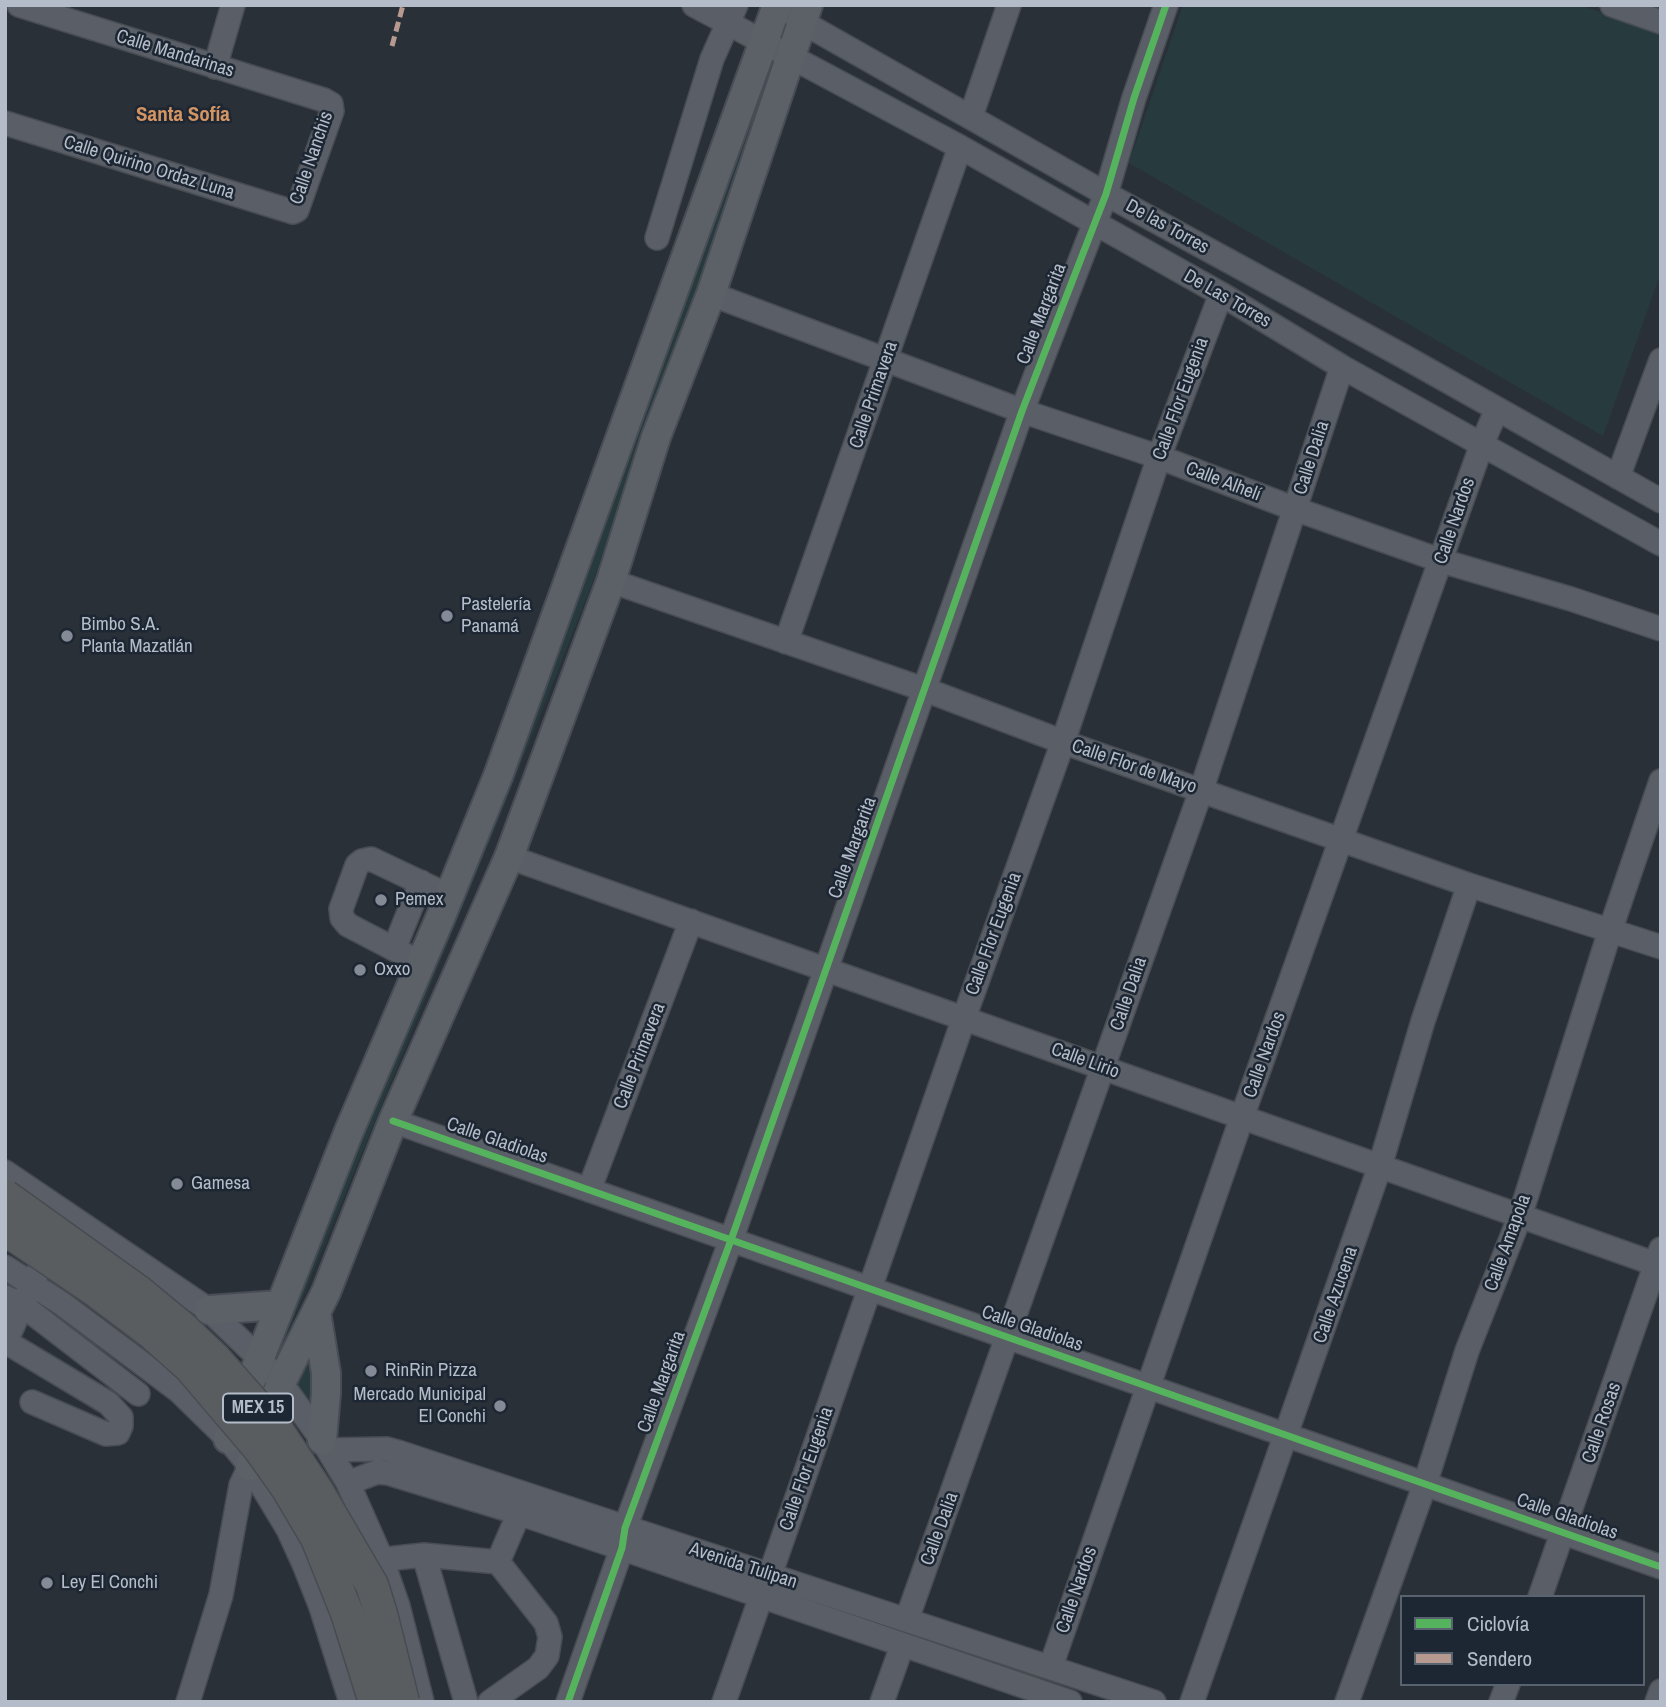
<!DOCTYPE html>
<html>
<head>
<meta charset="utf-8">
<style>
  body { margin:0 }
  #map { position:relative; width:1666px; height:1707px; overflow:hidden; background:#2a3038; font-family:"Archivo Narrow",sans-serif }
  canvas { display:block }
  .frame { position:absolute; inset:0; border:7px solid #b4bcc9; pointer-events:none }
  .legend { position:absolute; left:1400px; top:1595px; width:245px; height:91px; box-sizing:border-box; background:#1d2633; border:2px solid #59626f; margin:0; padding:9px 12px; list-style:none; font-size:21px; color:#b4bcc9 }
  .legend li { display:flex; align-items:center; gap:14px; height:35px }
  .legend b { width:35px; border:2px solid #59626f }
</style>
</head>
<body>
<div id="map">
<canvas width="1666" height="1707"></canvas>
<div class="frame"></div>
<ul class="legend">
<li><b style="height:9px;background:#56b35d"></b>Ciclovía</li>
<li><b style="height:9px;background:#b69a8f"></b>Sendero</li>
</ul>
</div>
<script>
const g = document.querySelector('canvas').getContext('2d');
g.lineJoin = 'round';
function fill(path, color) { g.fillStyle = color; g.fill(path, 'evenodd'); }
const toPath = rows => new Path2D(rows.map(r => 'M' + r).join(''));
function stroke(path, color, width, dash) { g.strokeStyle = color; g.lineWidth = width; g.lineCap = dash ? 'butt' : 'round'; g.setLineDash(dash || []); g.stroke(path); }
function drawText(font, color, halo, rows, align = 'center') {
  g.font = font + ' "Archivo Narrow",sans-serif'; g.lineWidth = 5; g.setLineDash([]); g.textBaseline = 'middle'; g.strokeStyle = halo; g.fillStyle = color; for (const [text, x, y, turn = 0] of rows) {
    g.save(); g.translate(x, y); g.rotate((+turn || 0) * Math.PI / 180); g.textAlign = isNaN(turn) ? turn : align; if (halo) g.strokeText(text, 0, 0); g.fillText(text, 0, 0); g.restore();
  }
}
fill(toPath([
  [1183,5,1580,5,1661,33,1661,272,1603,436,1129,163],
  [766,60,772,62,776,68,591,587,501,814,277,1360,271,1361],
  [312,1354,313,1402,309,1406,294,1398,293,1358]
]), '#273a3e');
const minor = toPath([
  [694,5,960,147,1221,294,1342,367,1661,544],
  [782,5,802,22,1106,194,1403,356,1661,501],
  [1612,5,1661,22],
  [215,67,233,5],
  [971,116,1009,5],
  [5,123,293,212,297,210,332,111,331,104,324,100,19,5],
  [657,238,712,59,736,5],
  [711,294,1022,411,1159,457,1295,509,1442,561,1571,599,1661,629],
  [1618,477,1661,360],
  [611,581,926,690,1063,742,1469,885,1661,947],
  [786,642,960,147],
  [509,857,1661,1266],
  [394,949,421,882],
  [421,963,348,925,342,918,341,909,357,865,362,861,371,859,449,896],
  [393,1121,1661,1567],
  [5,1172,209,1310,259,1358,281,1383,322,1440,348,1483,382,1560,398,1606,422,1702],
  [589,1190,691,921],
  [5,1267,61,1303,179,1391,228,1439,250,1466,288,1529,304,1564,321,1607,351,1702],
  [37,1273,22,1305,138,1394],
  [5,1297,22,1305,5,1344],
  [6,1342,108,1403,121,1417,121,1426,118,1433,106,1434,32,1402],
  [328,1450,387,1449,398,1452,1154,1702],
  [348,1483,377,1472,388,1473,519,1513,1070,1702],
  [424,1555,466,1702],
  [367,1561,424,1555,498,1562,546,1623,550,1637,547,1656,538,1668,490,1702],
  [498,1562,519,1513],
  [770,1575,964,1018,1063,742,1159,457,1221,294],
  [1540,1597,1661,1249],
  [907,1619,1201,791,1342,367],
  [1051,1666,1242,1117,1482,444,1497,409],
  [188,1702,221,1595,241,1485,250,1466],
  [568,1702,622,1548,625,1528,731,1240,1022,411,1106,194,1134,98,1166,5],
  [724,1702,761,1597],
  [882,1702,902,1646],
  [1192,1702,1380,1166,1423,1021,1469,885],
  [1347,1702,1425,1484,1467,1351,1520,1216,1610,931,1661,781],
  [1501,1702,1508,1684],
  [1657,1702,1661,1691]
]);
const major = toPath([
  [209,1310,279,1305],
  [316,1312,326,1373,326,1393,322,1440],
  [228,1439,349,1131,441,916,498,776,777,5],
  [250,1466,281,1383,326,1292,393,1121,509,857,611,581,656,437,711,294,808,5]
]);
stroke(minor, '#484c53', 26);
stroke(major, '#484c55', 32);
stroke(minor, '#5a5e66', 23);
stroke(major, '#5c6168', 28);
const highwayBridge = toPath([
  [5,1196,139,1292,179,1325,215,1359,275,1427,317,1491,372,1585,381,1614,403,1702],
  [5,1229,95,1290,152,1333,190,1367,259,1448,288,1489,317,1538,347,1613,375,1702]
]);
stroke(highwayBridge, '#474c53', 35, []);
stroke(highwayBridge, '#5a5d60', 32);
stroke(toPath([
  [392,46,403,5]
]), '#b69a8f', 5, [10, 5]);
stroke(toPath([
  [393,1121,1661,1567],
  [568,1702,622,1548,625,1528,731,1240,1022,411,1106,194,1134,98,1166,5]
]), '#56b35d', 7);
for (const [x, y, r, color] of [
  [447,616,7,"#848b96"],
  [67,636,7,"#848b96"],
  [381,900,7,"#848b96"],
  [360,970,7,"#848b96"],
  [177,1184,7,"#848b96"],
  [371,1371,7,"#848b96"],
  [500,1406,7,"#848b96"],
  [47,1583,7,"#848b96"]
]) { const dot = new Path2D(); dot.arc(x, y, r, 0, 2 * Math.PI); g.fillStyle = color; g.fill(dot); stroke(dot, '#1d2633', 2.5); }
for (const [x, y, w] of [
  [258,1408,70]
]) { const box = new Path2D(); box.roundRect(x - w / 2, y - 14.5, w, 29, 5); g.fillStyle = '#1d2633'; g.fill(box); stroke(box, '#b4bcc9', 2); }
drawText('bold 18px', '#b4bcc9', null, [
  ["MEX 15",258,1408]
]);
drawText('19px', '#b4bcc9', '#1d2633', [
  ["Calle Mandarinas",175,54,17],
  ["Calle Nanchis",312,158,-71],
  ["Calle Quirino Ordaz Luna",149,168,17],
  ["De las Torres",1167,227,29],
  ["De Las Torres",1227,299,30],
  ["Calle Margarita",1042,314,-69],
  ["Calle Primavera",874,395,-71],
  ["Calle Flor Eugenia",1181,399,-70],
  ["Calle Dalia",1312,458,-72],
  ["Calle Alhelí",1223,482,21],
  ["Calle Nardos",1455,521,-71],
  ["Calle Flor de Mayo",1134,767,19],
  ["Calle Margarita",853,848,-70],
  ["Calle Flor Eugenia",994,934,-70],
  ["Calle Dalia",1129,994,-71],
  ["Calle Nardos",1265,1055,-70],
  ["Calle Primavera",640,1056,-69],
  ["Calle Lirio",1085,1061,20],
  ["Calle Gladiolas",497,1141,19],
  ["Calle Amapola",1508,1243,-70],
  ["Calle Azucena",1336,1295,-71],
  ["Calle Gladiolas",1032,1329,19],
  ["Calle Margarita",662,1382,-70],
  ["Calle Rosas",1602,1423,-71],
  ["Calle Flor Eugenia",807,1469,-71],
  ["Calle Gladiolas",1567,1517,19],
  ["Calle Dalia",940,1529,-70],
  ["Avenida Tulipan",743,1566,18],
  ["Calle Nardos",1077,1590,-71]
]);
drawText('19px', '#b4bcc9', '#1d2633', [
  ["Pastelería",461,605],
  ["Panamá",461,627],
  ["Bimbo S.A.",81,625],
  ["Planta Mazatlán",81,647],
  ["Pemex",395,900],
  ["Oxxo",374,970],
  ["Gamesa",191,1184],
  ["RinRin Pizza",385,1371],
  ["Mercado Municipal",486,1395,"right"],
  ["El Conchi",486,1417,"right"],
  ["Ley El Conchi",61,1583]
], 'left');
drawText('bold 21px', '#d59563', '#1d2633', [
  ["Santa Sofía",183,115]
]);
</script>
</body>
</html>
